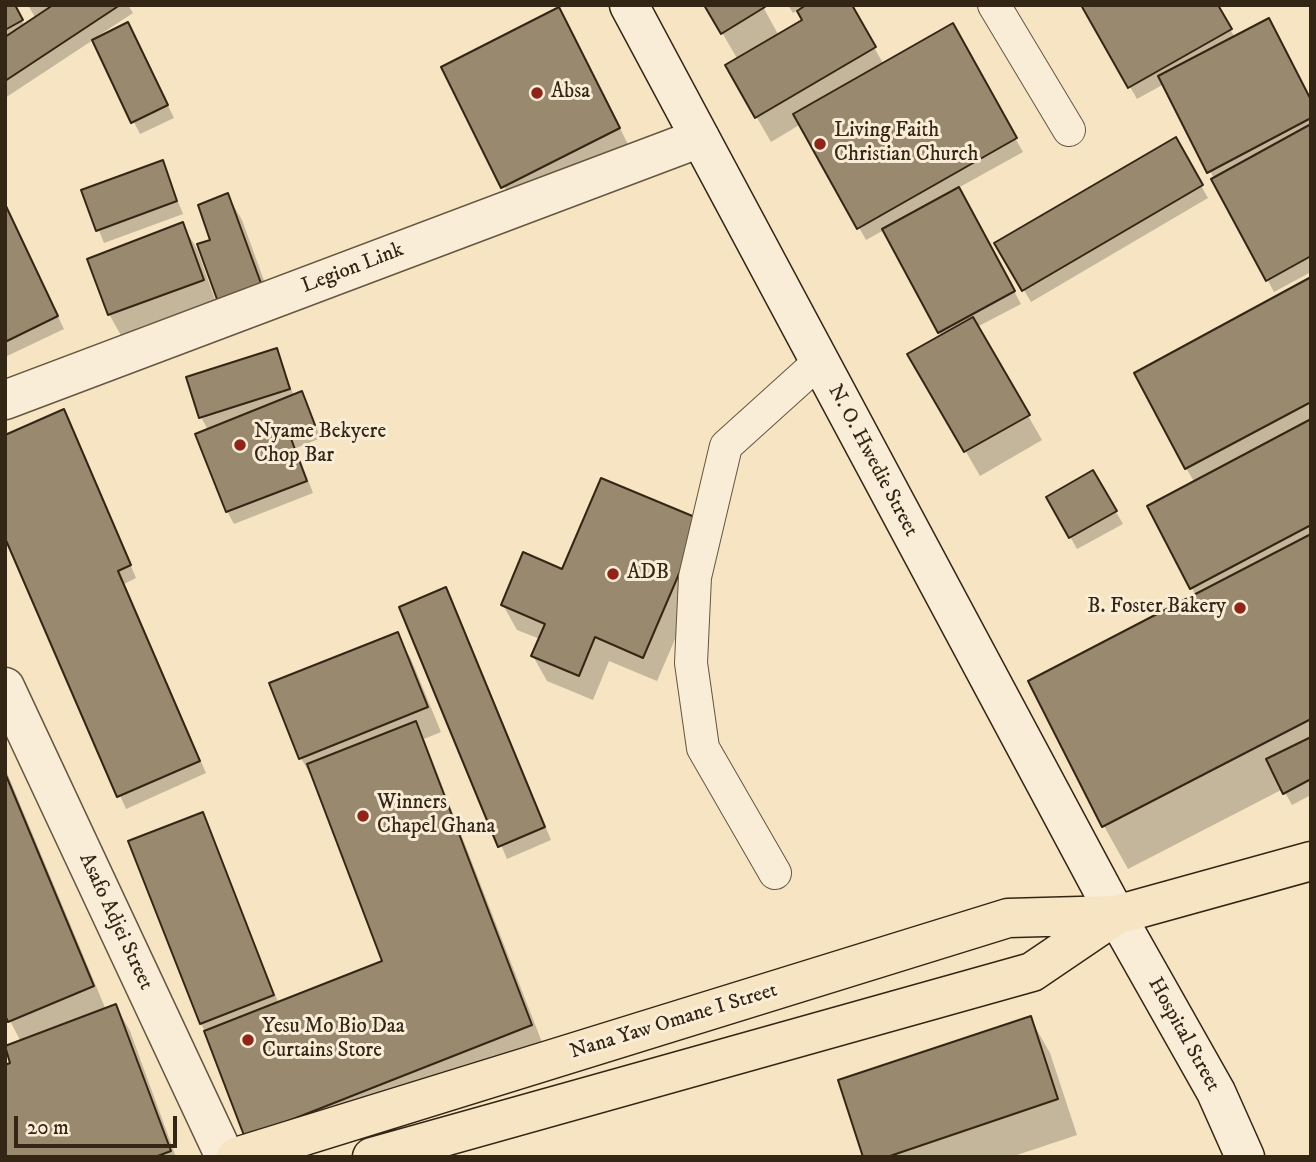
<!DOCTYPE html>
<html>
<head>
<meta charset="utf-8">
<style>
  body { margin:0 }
  #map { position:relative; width:1316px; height:1162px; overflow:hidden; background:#f6e4c2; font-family:"IM FELL DW Pica",serif }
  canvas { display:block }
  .frame { position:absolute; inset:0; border:7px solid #342615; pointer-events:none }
  .scale { position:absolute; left:14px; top:1116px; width:163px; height:32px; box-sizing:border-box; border:4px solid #342615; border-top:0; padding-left:9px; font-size:21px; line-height:24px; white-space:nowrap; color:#342615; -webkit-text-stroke:5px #f9edd7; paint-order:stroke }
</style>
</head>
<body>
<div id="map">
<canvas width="1316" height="1162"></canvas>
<div class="frame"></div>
<div class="scale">20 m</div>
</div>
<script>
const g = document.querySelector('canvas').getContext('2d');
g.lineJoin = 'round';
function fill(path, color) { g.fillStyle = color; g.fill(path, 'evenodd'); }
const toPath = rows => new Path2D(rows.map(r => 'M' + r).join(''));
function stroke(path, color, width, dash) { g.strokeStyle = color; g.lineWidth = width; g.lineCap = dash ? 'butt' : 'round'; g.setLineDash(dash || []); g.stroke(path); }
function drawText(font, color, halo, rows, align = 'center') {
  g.font = font + ' "IM FELL DW Pica",serif'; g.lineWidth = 6; g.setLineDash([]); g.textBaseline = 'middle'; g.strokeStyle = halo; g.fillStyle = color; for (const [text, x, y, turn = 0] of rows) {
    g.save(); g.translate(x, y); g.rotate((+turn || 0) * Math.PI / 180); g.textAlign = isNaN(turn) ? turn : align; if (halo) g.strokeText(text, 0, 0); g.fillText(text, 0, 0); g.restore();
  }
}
fill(toPath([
  [5,5,13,5,25,26,36,19,28,5,128,5,133,13,98,36,135,37,174,118,140,134,93,40,5,98],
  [706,5,762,5,779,36,805,21,798,10,793,13,788,5,850,5,884,65,952,26,1023,152,958,188,1021,304,977,327,1042,440,980,476,910,355,942,337,884,230,866,240,801,124,771,142,727,66,738,60],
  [1083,5,1217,5,1235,38,1311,102,1311,272,1274,292,1164,84,1137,99],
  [559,9,633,154,517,212,444,68],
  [1175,140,1208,198,1031,302,997,244],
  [162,162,183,214,104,243,83,191],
  [228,196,242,220,275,311,212,241],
  [5,205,64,329,5,357],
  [182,224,197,249,217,305,123,339,109,314],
  [1311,279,1311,795,1292,805,1283,789,1128,869,1104,826,1196,596,1149,507,1195,483,1186,468],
  [277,350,294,396,301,393,321,438,296,448,313,493,234,524,227,511,208,430,201,417],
  [70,424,136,578,124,584,206,773,126,809,5,534],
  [1093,472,1123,524,1077,549,1048,498],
  [715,546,657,681,609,661,593,700,547,681,533,656,540,639,517,630,503,605,563,571],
  [446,589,551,840,507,859,401,608],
  [397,634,411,659,441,732,424,739,545,1050,274,1157,201,1024,202,814,279,1004,385,962,315,783,301,758],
  [5,768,106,1010,116,1006,130,1031,176,1157,5,1157,12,1064,21,1042,5,1011],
  [1030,1018,1050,1053,1077,1135,1011,1157,865,1157]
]), '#0003');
const building = toPath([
  [5,5,15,5,23,20,5,30,5,5],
  [53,5,120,5,5,81,5,37,53,5],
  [704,5,764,5,765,7,721,34,704,5],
  [806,5,852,5,876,47,755,118,725,65,802,20,797,11,806,5],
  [1081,5,1218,5,1232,29,1128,88,1081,5],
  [559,7,620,128,501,188,441,67,559,7],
  [1269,18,1311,100,1311,118,1207,173,1158,76,1269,18],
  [128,22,168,105,131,123,92,40,128,22],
  [953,23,1017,138,857,229,793,114,953,23],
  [1311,124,1311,256,1266,281,1211,179,1311,124],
  [1176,137,1203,185,1022,291,994,243,1176,137],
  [163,160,177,201,96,231,81,190,163,160],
  [959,187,1015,291,938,333,882,229,959,187],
  [228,193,262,286,218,302,197,244,210,240,198,205,228,193],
  [5,204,58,316,5,342,5,204],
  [183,222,204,280,108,315,87,259,183,222],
  [1311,277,1311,402,1185,469,1134,373,1311,277],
  [973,317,1030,415,964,452,907,354,973,317],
  [277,348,290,389,199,418,186,377,277,348],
  [302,391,315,425,290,436,307,481,226,512,195,434,302,391],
  [64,409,131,565,118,571,200,761,117,797,5,538,5,435,64,409],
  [1311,419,1311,525,1190,589,1147,506,1311,419],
  [1093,470,1117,511,1069,538,1046,497,1093,470],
  [601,478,702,520,643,658,595,637,579,676,531,656,545,624,501,605,523,552,562,569,601,478],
  [1311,534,1311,719,1102,827,1028,681,1311,534],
  [446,587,545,827,498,847,399,607,446,587],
  [398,632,428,707,299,759,269,683,398,632],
  [416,721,532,1025,245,1138,204,1031,382,961,307,764,416,721],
  [1311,737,1311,779,1283,794,1266,759,1311,737],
  [5,773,94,986,8,1022,5,1015,5,773],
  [203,812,274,995,200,1024,128,841,203,812],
  [116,1004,171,1151,155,1157,5,1157,5,1065,10,1063,5,1046,116,1004],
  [1031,1016,1058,1099,887,1157,863,1157,838,1080,1031,1016]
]);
fill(building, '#99896f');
stroke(building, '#342615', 2);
const lane = toPath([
  [994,5,1069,130],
  [775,873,703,748,691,663,695,577,726,446,819,362]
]);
const street = toPath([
  [5,400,700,138],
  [5,687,225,1157]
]);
const secondary = toPath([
  [629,5,1116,915,1216,1092,1245,1157]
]);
const primary = toPath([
  [236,1157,1008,918,1116,915,1311,861],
  [372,1157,1032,972,1116,915]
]);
stroke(lane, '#645640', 34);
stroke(street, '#645640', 41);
stroke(secondary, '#342615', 41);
stroke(primary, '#342615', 41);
stroke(lane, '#f9edd7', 32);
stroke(street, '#f9edd7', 38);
stroke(secondary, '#f9edd7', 38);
stroke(primary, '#f6e4c2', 38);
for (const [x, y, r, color] of [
  [537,93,7,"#8f2418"],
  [820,144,7,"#8f2418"],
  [240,445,7,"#8f2418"],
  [613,574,7,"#8f2418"],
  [1240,608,7,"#8f2418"],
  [363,816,7,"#8f2418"],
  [248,1040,7,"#8f2418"]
]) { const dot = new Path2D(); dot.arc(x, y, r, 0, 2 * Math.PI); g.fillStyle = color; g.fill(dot); stroke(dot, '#f9edd7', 2.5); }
drawText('21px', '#342615', '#f9edd7', [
  ["Absa",551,93],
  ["Living Faith",834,132],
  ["Christian Church",834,156],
  ["Nyame Bekyere",254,433],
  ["Chop Bar",254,457],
  ["ADB",627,574],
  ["B. Foster Bakery",1226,608,"right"],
  ["Winners",377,804],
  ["Chapel Ghana",377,828],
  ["Yesu Mo Bio Daa",262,1028],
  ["Curtains Store",262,1052]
], 'left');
drawText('21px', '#342615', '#f9edd7', [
  ["Legion Link",353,269,-21],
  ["N. O. Hwedie Street",872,461,62],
  ["Asafo Adjei Street",115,922,65],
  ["Nana Yaw Omane I Street",674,1022,-17],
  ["Hospital Street",1183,1035,61]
]);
</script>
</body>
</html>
